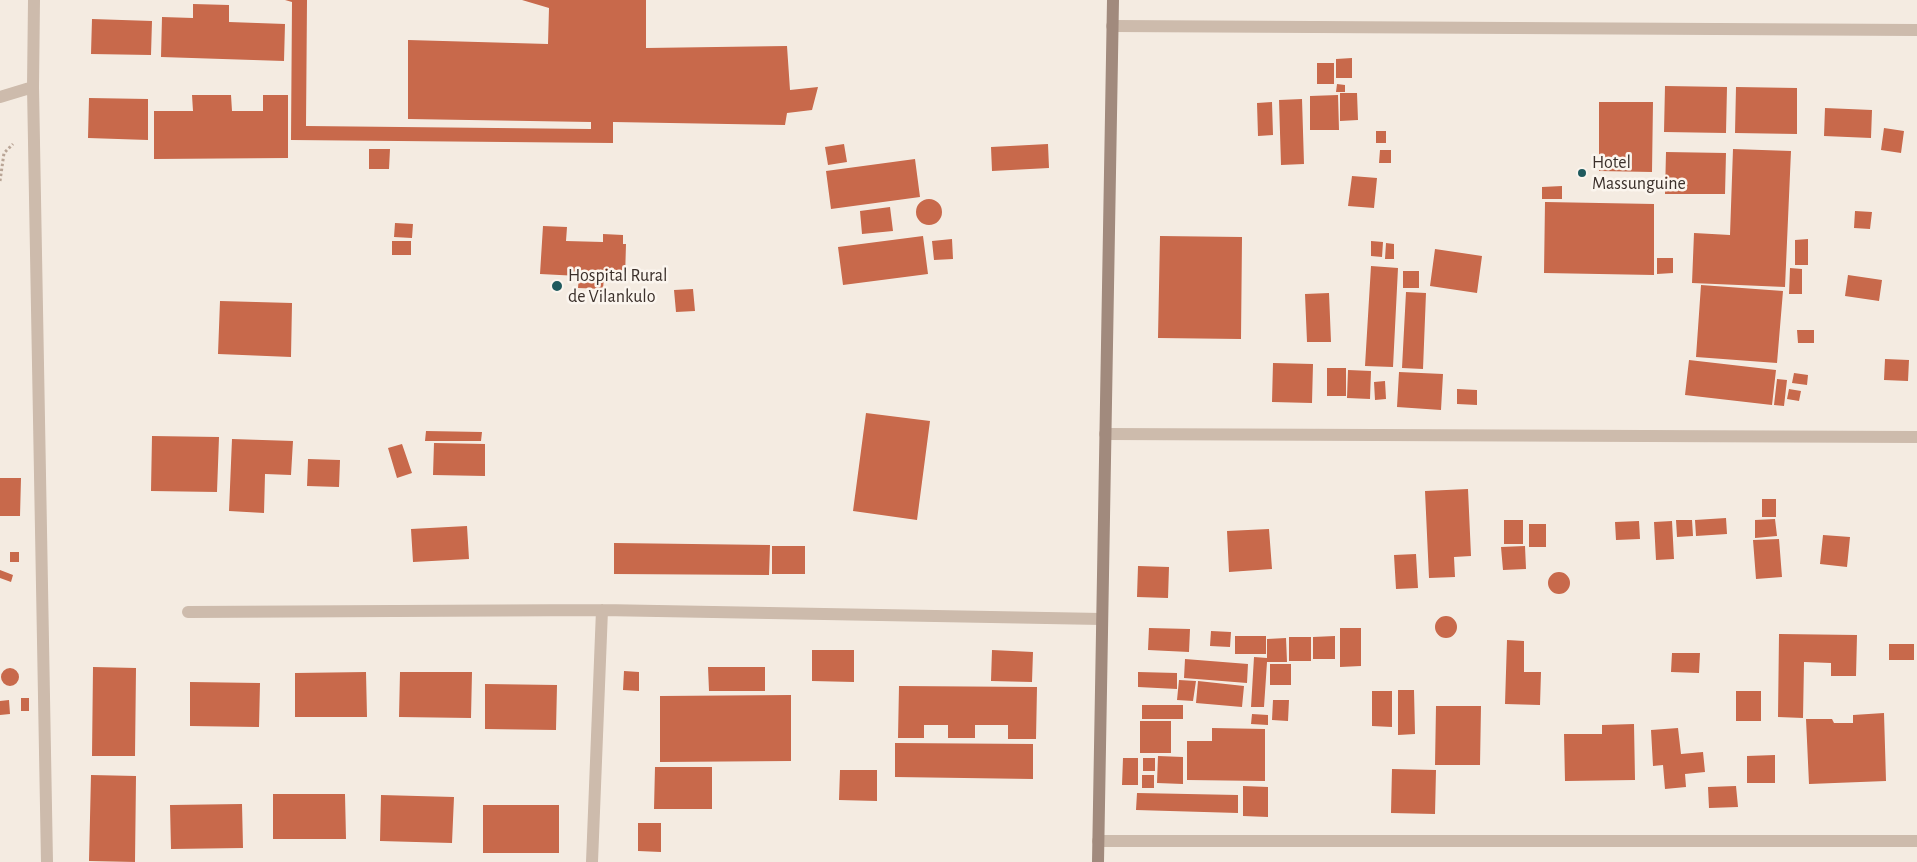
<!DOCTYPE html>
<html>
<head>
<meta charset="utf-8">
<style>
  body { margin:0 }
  canvas { display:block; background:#f4ebe1 }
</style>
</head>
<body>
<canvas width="1917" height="862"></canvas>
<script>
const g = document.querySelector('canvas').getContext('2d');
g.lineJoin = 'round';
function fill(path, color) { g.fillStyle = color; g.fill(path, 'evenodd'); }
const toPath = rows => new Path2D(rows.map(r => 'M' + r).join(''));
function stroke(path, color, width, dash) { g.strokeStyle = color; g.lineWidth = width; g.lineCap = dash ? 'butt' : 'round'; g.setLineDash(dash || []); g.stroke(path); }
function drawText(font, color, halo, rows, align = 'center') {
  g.font = font + ' "Alegreya Sans",sans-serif'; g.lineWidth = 5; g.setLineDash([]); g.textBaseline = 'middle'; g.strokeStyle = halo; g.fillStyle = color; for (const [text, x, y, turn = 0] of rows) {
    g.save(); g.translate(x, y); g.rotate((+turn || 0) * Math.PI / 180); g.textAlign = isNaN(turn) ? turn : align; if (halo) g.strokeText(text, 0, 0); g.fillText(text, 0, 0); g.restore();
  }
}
fill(toPath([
  [285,0,307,0,306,126,591,129,591,122,408,119,408,40,548,44,549,8,522,0,646,0,646,48,787,46,790,90,818,87,812,110,787,113,785,125,613,122,613,143,291,140,292,2],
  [193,4,229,5,229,22,285,24,284,61,161,57,162,17,193,18],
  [92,19,152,21,151,55,91,54],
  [1352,58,1352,78,1336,78,1336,59],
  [1317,63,1334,63,1334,84,1317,84],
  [1337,84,1345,85,1345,92,1336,92],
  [1665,86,1727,87,1726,133,1664,132],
  [1736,87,1797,88,1797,134,1735,133],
  [1340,93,1357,93,1358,120,1340,121],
  [192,95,231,95,232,111,263,111,263,95,288,95,288,158,154,159,154,111,193,111],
  [1338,95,1339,130,1310,130,1310,96],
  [89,98,148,99,148,140,88,138],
  [1302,99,1304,164,1281,165,1279,100],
  [1272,102,1273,135,1258,136,1257,103],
  [1599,102,1653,102,1652,172,1599,171],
  [1825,108,1872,110,1871,138,1824,136],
  [1884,128,1904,131,1901,153,1881,150],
  [1376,131,1386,131,1386,143,1376,143],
  [844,144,847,162,828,165,825,147],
  [1048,144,1049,168,992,171,991,147],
  [369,149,390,149,389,169,369,169],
  [1733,149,1791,151,1785,287,1692,283,1694,233,1730,235],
  [1380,150,1391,150,1391,163,1379,163],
  [1666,152,1726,153,1725,194,1665,194],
  [915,159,920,197,831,209,826,171],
  [1352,176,1377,178,1374,208,1348,206],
  [1562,186,1562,199,1542,199,1542,187],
  '916 212a13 13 0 1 1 26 0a13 13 0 1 1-26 0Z',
  [1545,202,1654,204,1654,275,1544,273],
  [890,207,893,231,862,234,860,211],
  [1855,211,1872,212,1870,229,1854,228],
  [395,223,413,224,412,238,394,237],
  [543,226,567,227,566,241,603,242,603,234,623,235,623,244,626,244,625,278,604,277,603,289,578,288,579,276,540,274],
  [923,236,928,274,843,285,838,247],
  [1160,236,1242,237,1241,339,1158,338],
  [952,239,953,259,934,260,932,241],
  [1808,239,1808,265,1795,265,1795,240],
  [392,241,411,241,411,255,392,255],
  [1371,241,1383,242,1382,257,1371,256],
  [1386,243,1394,244,1394,259,1385,259],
  [1435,249,1482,256,1477,293,1430,286],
  [1657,258,1673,258,1673,273,1657,274],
  [1371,266,1398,268,1393,367,1365,366],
  [1790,268,1802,269,1802,294,1789,294],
  [1403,271,1419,271,1419,288,1403,288],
  [1848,275,1882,280,1879,301,1845,296],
  [1701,285,1783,291,1777,363,1696,357],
  [693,289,695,311,676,312,674,290],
  [1406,292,1426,293,1423,369,1402,368],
  [1329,293,1331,342,1307,342,1305,294],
  [220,301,292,303,291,357,218,354],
  [1797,330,1814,330,1814,343,1798,343],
  [1885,359,1909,360,1908,381,1884,380],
  [1689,360,1776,370,1772,405,1685,395],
  [1273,363,1313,364,1312,403,1272,402],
  [1327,368,1346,368,1346,396,1327,396],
  [1348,370,1371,371,1370,399,1347,398],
  [1399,372,1443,374,1441,410,1397,407],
  [1794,373,1808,375,1807,385,1792,383],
  [1777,379,1787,380,1784,406,1774,405],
  [1385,381,1386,399,1375,400,1374,382],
  [1457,389,1477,390,1477,405,1457,404],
  [1789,389,1801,391,1799,401,1787,399],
  [866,413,930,421,917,520,853,511],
  [426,431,482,432,481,441,425,441],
  [152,436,219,437,217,492,151,491],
  [232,439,293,441,291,475,265,474,264,513,229,511],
  [434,443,485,444,485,476,433,475],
  [402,444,412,473,397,478,388,448],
  [308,459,340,460,339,487,307,486],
  [0,478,21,478,20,516,0,516],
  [1468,489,1471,556,1454,557,1455,577,1429,578,1425,491],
  [1762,499,1776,499,1776,517,1762,517],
  [1726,518,1727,534,1696,536,1695,520],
  [1775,519,1777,536,1755,538,1755,520],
  [1504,520,1523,520,1523,544,1504,544],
  [1676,520,1692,520,1693,536,1677,537],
  [1639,521,1640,539,1616,540,1615,522],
  [1672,521,1674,559,1656,560,1654,522],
  [1529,524,1546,524,1546,547,1529,547],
  [467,526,469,559,413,562,411,529],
  [1269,529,1272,569,1229,572,1227,531],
  [1823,535,1850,537,1847,567,1820,564],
  [1779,539,1782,577,1756,579,1753,540],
  [614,543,770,545,769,575,614,574],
  [772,546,805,546,805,574,772,574],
  [1525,546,1526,569,1503,570,1501,547],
  [10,552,19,552,19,562,10,562],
  [1416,554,1418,588,1396,589,1394,555],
  [1138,566,1169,567,1168,598,1137,597],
  [0,570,13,575,11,582,0,578],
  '1548 583a11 11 0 1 1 22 0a11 11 0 1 1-22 0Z',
  '1435 627a11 11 0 1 1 22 0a11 11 0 1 1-22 0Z',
  [1149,628,1190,629,1189,652,1148,650],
  [1340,628,1361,628,1361,666,1340,667],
  [1211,631,1231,632,1230,647,1210,646],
  [1779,634,1857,635,1856,676,1831,676,1831,663,1804,662,1803,718,1778,717],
  [1235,636,1266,636,1266,654,1235,654],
  [1335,636,1335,659,1313,659,1313,637],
  [1289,637,1311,637,1311,661,1289,661],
  [1286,638,1287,662,1267,662,1264,707,1251,707,1254,657,1267,658,1267,639],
  [1507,640,1524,641,1524,672,1541,672,1540,705,1505,704],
  [1889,644,1914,644,1914,660,1889,660],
  [812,650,854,650,854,682,812,681],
  [992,650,1033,652,1032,682,991,681],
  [1672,653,1700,653,1699,673,1671,672],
  [1185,659,1248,664,1247,683,1184,678],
  [1270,664,1291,664,1291,685,1270,685],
  [93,667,136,668,135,756,92,756],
  [708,667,765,667,765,691,709,691],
  '1 677a9 9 0 1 1 18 0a9 9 0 1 1-18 0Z',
  [624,671,639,672,639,691,623,690],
  [366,672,367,717,295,717,295,673],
  [400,672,472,672,471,718,399,717],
  [1138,672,1177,673,1177,689,1138,687],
  [1179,680,1196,681,1193,701,1177,700],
  [1198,681,1244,686,1242,707,1196,703],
  [190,682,260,683,259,727,190,726],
  [485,684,557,685,556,730,485,729],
  [899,686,1037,687,1036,739,1008,739,1008,725,975,725,975,738,948,738,948,725,924,725,924,738,898,738],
  [1398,690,1414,690,1415,734,1398,735],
  [1372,691,1392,691,1392,727,1372,726],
  [1736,691,1761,691,1761,721,1736,721],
  [791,695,791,761,660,762,660,696],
  [21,698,29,698,29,711,21,711],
  [9,700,10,714,0,715,0,701],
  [1273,700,1289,700,1288,721,1272,720],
  [1142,705,1183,705,1183,719,1142,719],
  [1436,706,1481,706,1480,765,1435,765],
  [1884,713,1886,781,1809,784,1806,719,1832,719,1834,723,1853,723,1853,715],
  [1252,714,1268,715,1268,725,1251,724],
  [1140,721,1171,721,1171,753,1140,753],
  [1634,724,1635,780,1565,781,1564,734,1602,734,1602,725],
  [1212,728,1265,729,1265,781,1187,780,1187,741,1212,741],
  [1678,728,1681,754,1703,752,1705,772,1685,774,1686,787,1665,789,1663,765,1653,766,1651,730],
  [895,743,1033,744,1033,779,895,777],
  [1775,755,1775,783,1747,783,1747,756],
  [1158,756,1183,757,1183,784,1157,783],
  [1123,758,1138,758,1138,785,1122,785],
  [1143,758,1155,758,1155,771,1143,771],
  [655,767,712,767,712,809,654,809],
  [1392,769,1436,770,1435,814,1391,813],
  [840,770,877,770,877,801,839,800],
  [91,775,136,776,135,862,89,861],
  [1142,775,1154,775,1154,788,1142,788],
  [1243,786,1268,787,1268,817,1243,816],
  [1736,786,1738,807,1709,808,1708,787],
  [1137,793,1238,795,1238,813,1136,810],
  [273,794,345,794,346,839,273,839],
  [381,795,454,797,452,843,380,841],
  [242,804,243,848,171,849,170,805],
  [483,805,559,805,559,853,483,853],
  [638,823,661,823,661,852,638,851]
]), '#c8694b');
stroke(toPath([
  [0,181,4,153,13,144]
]), '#b9a596', 3, [2.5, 2.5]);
stroke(toPath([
  [34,0,33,87,47,862],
  [1112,26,1917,30],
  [0,97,33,87],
  [1105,434,1917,437],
  [188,612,602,610,1102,619],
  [1098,841,1917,841],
  [592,862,602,610]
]), '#cdbbac', 12);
stroke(toPath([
  [1098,862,1113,0]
]), '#a18a7d', 12);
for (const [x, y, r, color] of [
  [1582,173,5,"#1f5a5e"],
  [557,286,6,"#1f5a5e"]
]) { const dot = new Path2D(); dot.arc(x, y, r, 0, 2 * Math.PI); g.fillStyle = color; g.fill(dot); stroke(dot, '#fbf5ee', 2); }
drawText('18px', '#3b302b', '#fbf5ee', [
  ["Hotel",1592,163],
  ["Massunguine",1592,184],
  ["Hospital Rural",568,276],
  ["de Vilankulo",568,297]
], 'left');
</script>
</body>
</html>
